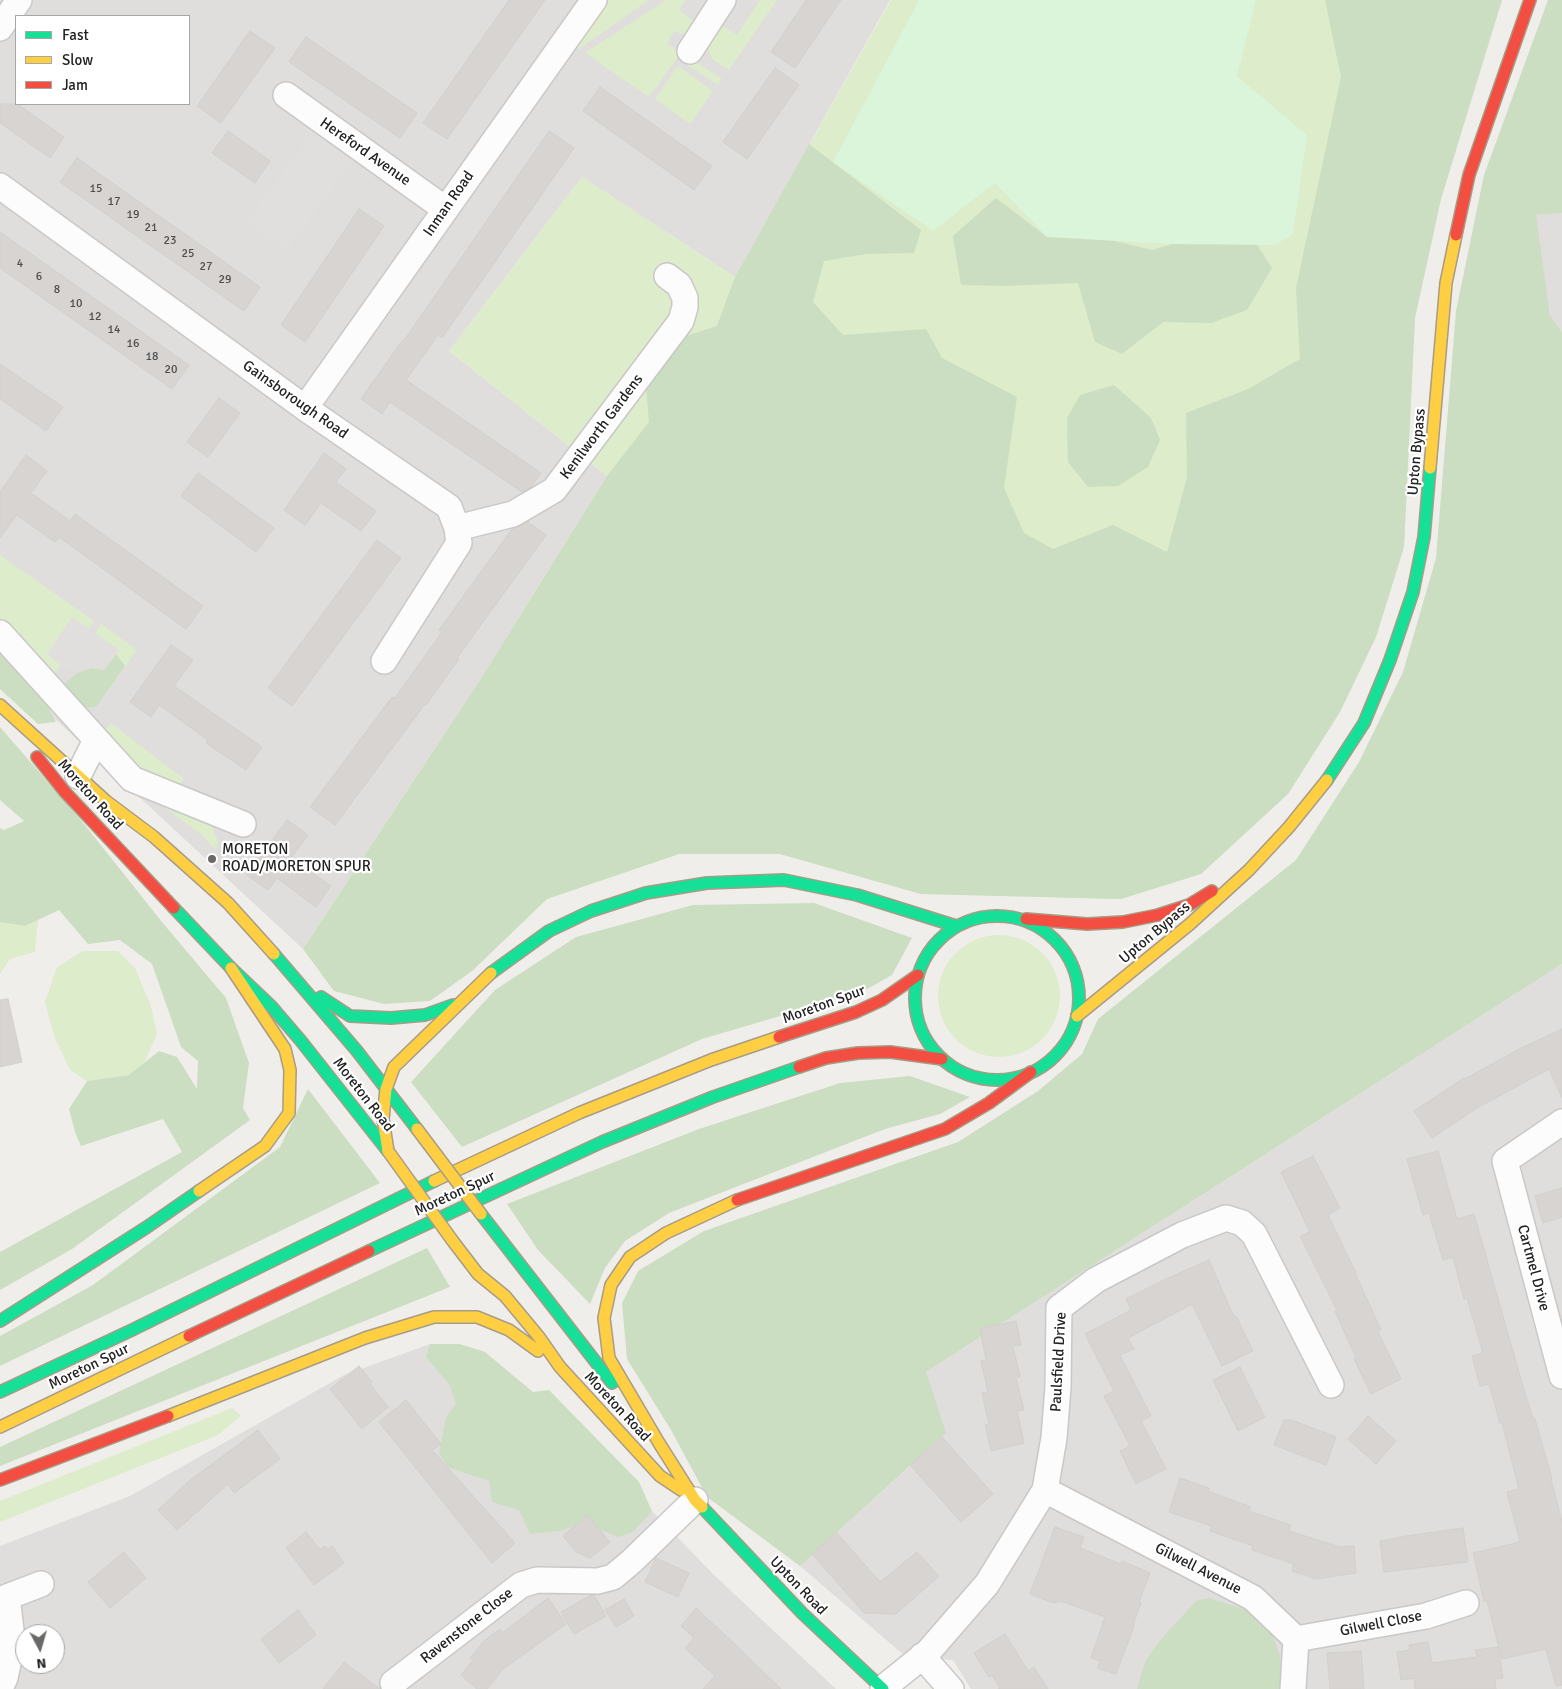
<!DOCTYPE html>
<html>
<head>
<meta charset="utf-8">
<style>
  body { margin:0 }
  #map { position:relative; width:1562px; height:1689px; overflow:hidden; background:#f0eeeb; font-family:Signika,sans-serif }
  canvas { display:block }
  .legend { position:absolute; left:15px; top:15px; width:175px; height:90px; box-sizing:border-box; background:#fff; border:1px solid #a7a7a7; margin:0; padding:6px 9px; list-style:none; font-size:15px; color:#222 }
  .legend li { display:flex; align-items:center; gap:10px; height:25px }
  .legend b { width:25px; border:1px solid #a7a7a7 }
  .north { position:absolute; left:15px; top:1624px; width:50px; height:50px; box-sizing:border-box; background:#fff; border:1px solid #a7a7a7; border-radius:50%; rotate:174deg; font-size:14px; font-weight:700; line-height:20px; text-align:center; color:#222 }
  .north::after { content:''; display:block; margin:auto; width:18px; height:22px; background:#6a6968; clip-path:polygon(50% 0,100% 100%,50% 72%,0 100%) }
</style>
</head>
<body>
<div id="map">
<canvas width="1562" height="1689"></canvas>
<ul class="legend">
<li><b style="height:6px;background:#16e098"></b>Fast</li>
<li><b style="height:6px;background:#ffcf43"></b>Slow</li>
<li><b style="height:6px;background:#f24e42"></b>Jam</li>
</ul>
<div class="north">N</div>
</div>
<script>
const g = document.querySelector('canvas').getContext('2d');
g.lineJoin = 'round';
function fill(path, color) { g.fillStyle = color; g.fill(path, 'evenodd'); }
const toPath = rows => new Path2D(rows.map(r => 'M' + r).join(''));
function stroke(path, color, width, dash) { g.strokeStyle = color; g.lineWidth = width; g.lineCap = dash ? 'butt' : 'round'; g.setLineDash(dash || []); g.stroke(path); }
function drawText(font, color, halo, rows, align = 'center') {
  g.font = font + ' Signika,sans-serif'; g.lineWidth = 4.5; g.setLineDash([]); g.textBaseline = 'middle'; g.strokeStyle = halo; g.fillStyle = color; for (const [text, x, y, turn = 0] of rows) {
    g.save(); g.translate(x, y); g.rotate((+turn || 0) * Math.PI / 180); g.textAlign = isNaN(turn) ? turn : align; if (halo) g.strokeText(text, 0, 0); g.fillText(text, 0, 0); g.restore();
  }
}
fill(toPath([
  [0,0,890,0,735,277,582,177,449,351,607,476,480,680,303,949,0,668],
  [16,16,189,16,189,104,16,104],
  [1562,213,1562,332,1550,315,1535,215],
  [1562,964,1562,1689,971,1689,953,1660,905,1656,800,1566,942,1437,926,1372],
  [430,1344,459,1344,485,1352,652,1511,714,1575,836,1689,0,1689,0,1546,130,1496,344,1375],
  [25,1634,55,1634,55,1664,25,1664]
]), '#dfdedc');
fill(toPath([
  [607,0,649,0,579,49,574,45],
  [666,0,686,0,679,10,698,24,692,31,682,34,674,31,667,44,681,53,649,97,585,53],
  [760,0,777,0,729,70,712,59,706,44,717,22,737,35],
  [891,0,1502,0,1441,199,1415,318,1404,547,1376,637,1340,712,1288,794,1201,874,1121,899,921,894,780,854,679,854,547,899,472,971,303,949,480,680,607,476,449,351,582,177,735,277],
  [685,55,722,79,718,85,681,61],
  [678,66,713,91,690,124,655,99],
  [0,555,94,621,89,629,72,618,48,654,61,665,54,673,48,675,0,621],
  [101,624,137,650,96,707,85,708,64,684,91,668,104,670,119,650,95,633],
  [111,723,184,779,178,787,149,775,135,765,105,730],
  [149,797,210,821,218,841,215,850,202,835,164,807,152,801],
  [38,920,35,952,10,959,0,974,0,922,25,926],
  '938 996a61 61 0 1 1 122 0a61 61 0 1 1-122 0Z',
  [83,951,118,951,135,968,151,1006,157,1034,144,1063,129,1075,87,1081,70,1070,54,1036,45,1002,57,967],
  [232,1408,241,1416,218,1435,0,1522,0,1501]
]), '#ddeccb');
fill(toPath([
  [1325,0,1502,0,1441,199,1415,318,1404,547,1376,637,1340,712,1288,794,1201,874,1121,899,921,894,780,854,679,854,547,899,472,971,430,1001,384,1004,334,991,303,949,480,680,607,476,649,422,646,387,671,341,717,326,735,277,809,144,921,230,914,253,866,254,824,261,813,302,843,335,926,329,942,358,1017,397,1004,488,1024,533,1053,549,1113,525,1167,552,1187,477,1186,413,1248,389,1300,359,1296,288,1341,77],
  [1548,0,1562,0,1562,213,1536,215,1550,315,1562,332,1562,964,926,1372,946,1433,800,1566,707,1497,671,1430,627,1359,622,1303,638,1271,704,1231,958,1142,1038,1091,1082,1054,1098,1019,1296,860,1359,762,1403,672,1436,558,1456,311,1484,175],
  [996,198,1047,237,1089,235,1152,250,1203,235,1256,243,1272,268,1247,310,1211,323,1163,322,1122,354,1095,342,1078,283,1005,286,961,285,953,236],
  [1114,385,1151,418,1160,440,1148,467,1118,486,1088,487,1068,462,1067,418,1080,395],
  [0,648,43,698,56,722,38,724,0,689],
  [116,654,125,666,96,707,85,708,67,696,64,684,77,673,91,668,104,670],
  [0,727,80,819,162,922,226,998,249,1063,243,1108,250,1120,72,1249,0,1290,0,1252,182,1152,163,1119,81,1146,75,1132,69,1109,87,1081,129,1075,159,1051,177,1057,197,1089,198,1061,181,1047,152,964,120,940,88,944,59,910,25,926,0,922,0,828,4,830,24,821,0,800],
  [814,903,912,938,892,975,862,992,702,1039,462,1147,411,1082,495,990,576,937,693,905],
  [910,1076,970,1097,940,1114,885,1129,669,1213,625,1241,605,1268,590,1304,538,1250,507,1204,699,1129,840,1083],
  [308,1089,380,1183,0,1366,0,1336,93,1285,280,1147],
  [427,1248,450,1287,0,1466,0,1447],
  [430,1344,459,1344,485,1352,533,1392,549,1390,639,1482,652,1511,633,1532,618,1537,584,1523,559,1531,530,1534,519,1510,492,1502,489,1481,447,1467,439,1453,446,1417,456,1404,449,1384,426,1357],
  [1209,1598,1246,1610,1271,1631,1280,1655,1280,1689,1137,1689,1145,1662,1157,1644,1196,1601]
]), '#cbdec1');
fill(toPath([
  [919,0,1256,0,1237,76,1307,135,1293,234,1275,245,1172,244,1047,237,995,183,933,231,833,162]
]), '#daf5da');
fill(toPath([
  [313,129,355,158,287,251,246,222],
  [72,617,119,650,104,670,91,668,77,673,61,665,47,654]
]), '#e0dfde');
const building = toPath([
  [509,0,545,0,447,139,423,123,509,0],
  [806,0,841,0,795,68,771,52,806,0],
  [250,31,275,48,221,123,197,106,250,31],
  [306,37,417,113,400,138,289,62,306,37],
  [775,68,799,85,747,159,723,142,775,68],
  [600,87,712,166,694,190,583,111,600,87],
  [0,104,17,104,64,137,50,158,0,123,0,104],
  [228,131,270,161,255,183,212,153,228,131],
  [549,131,574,148,442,338,438,335,406,380,541,473,531,487,522,492,390,402,382,414,361,399,402,341,403,342,549,131],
  [77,158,260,287,244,311,60,182,77,158],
  [359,209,384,226,305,342,281,325,359,209],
  [0,232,189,365,172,389,0,268,0,232],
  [0,364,63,407,46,431,0,399,0,364],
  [219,398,240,413,208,457,187,442,219,398],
  [324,453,346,469,336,482,376,511,361,531,321,503,305,525,284,510,324,453],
  [26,455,47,471,31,493,70,521,75,514,203,606,186,629,59,537,55,542,17,515,0,538,0,492,26,455],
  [198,473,274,528,256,552,181,496,198,473],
  [528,522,546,535,457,658,459,659,426,705,425,704,335,825,310,807,392,697,395,698,442,632,439,630,512,529,528,522],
  [377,540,401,558,292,706,268,688,377,540],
  [171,645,193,660,174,686,262,747,246,770,206,743,208,740,159,705,151,717,130,702,171,645],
  [287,820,308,835,291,858,331,886,316,907,277,878,268,890,247,875,287,820],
  [8,999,22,1062,0,1067,0,1000,8,999],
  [1562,1029,1562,1098,1549,1069,1477,1108,1432,1138,1414,1111,1464,1078,1465,1079,1521,1048,1562,1029],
  [1438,1151,1457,1219,1474,1214,1522,1383,1533,1419,1535,1419,1552,1479,1551,1479,1562,1522,1562,1685,1556,1686,1546,1649,1502,1659,1487,1601,1484,1601,1473,1553,1520,1542,1507,1492,1519,1489,1502,1423,1500,1423,1489,1384,1480,1386,1472,1356,1483,1353,1467,1298,1464,1299,1453,1257,1443,1260,1429,1213,1423,1215,1407,1159,1438,1151],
  [1313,1156,1340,1208,1328,1215,1356,1273,1355,1273,1381,1330,1378,1332,1401,1379,1371,1394,1354,1359,1356,1358,1335,1311,1337,1310,1300,1236,1310,1232,1281,1172,1313,1156],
  [1562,1188,1562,1217,1543,1223,1535,1196,1562,1188],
  [1209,1260,1234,1317,1236,1316,1253,1351,1222,1366,1192,1304,1128,1338,1134,1349,1120,1355,1151,1416,1141,1421,1166,1469,1136,1484,1120,1451,1130,1446,1104,1396,1114,1391,1085,1334,1131,1310,1126,1299,1166,1279,1209,1260],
  [1016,1321,1021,1345,1013,1346,1020,1377,1016,1378,1024,1410,1017,1411,1024,1443,991,1451,985,1425,989,1424,982,1393,988,1392,981,1361,986,1360,980,1328,1016,1321],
  [359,1366,372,1382,370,1384,388,1407,362,1429,330,1389,359,1366],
  [1240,1367,1265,1417,1238,1431,1213,1380,1240,1367],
  [406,1400,441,1444,432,1450,515,1543,492,1563,379,1422,406,1400],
  [1368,1416,1396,1441,1376,1464,1348,1439,1368,1416],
  [1284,1420,1292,1420,1336,1437,1326,1465,1274,1445,1284,1420],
  [258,1430,280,1459,234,1493,228,1484,177,1530,158,1510,189,1481,258,1430],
  [942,1437,993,1494,961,1522,910,1465,942,1437],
  [1180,1478,1209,1488,1208,1491,1251,1507,1249,1511,1291,1525,1289,1531,1340,1547,1354,1546,1356,1573,1316,1579,1292,1571,1294,1564,1252,1550,1253,1546,1210,1531,1212,1526,1169,1512,1180,1478],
  [587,1515,610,1542,590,1558,576,1552,563,1536,587,1515],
  [1055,1527,1084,1537,1080,1548,1121,1564,1122,1561,1150,1573,1139,1602,1141,1603,1133,1625,1134,1626,1116,1674,1097,1668,1100,1661,1091,1658,1105,1617,1061,1601,1054,1603,1030,1594,1055,1527],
  [1463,1528,1468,1562,1384,1572,1380,1541,1406,1536,1463,1528],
  [306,1532,320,1550,325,1546,328,1549,332,1546,344,1563,314,1585,286,1548,306,1532],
  [836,1532,880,1582,917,1552,939,1576,896,1614,864,1613,812,1554,836,1532],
  [124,1552,146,1578,110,1608,88,1582,124,1552],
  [656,1558,689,1573,678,1597,645,1582,656,1558],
  [591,1595,594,1595,606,1616,574,1634,561,1612,591,1595],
  [548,1598,566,1624,503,1669,487,1689,477,1689,461,1675,473,1660,470,1658,485,1640,500,1629,502,1633,548,1598],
  [624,1599,634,1616,616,1627,605,1610,624,1599],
  [696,1608,739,1648,781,1689,703,1689,715,1676,685,1648,694,1638,681,1626,696,1608],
  [298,1610,316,1635,279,1663,261,1639,298,1610],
  [1005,1634,1028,1671,1034,1667,1048,1689,998,1689,1000,1688,992,1675,989,1677,974,1653,1005,1634],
  [1428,1642,1432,1663,1477,1657,1475,1650,1498,1647,1503,1678,1495,1679,1496,1689,1415,1689,1414,1678,1401,1680,1397,1652,1410,1650,1409,1645,1428,1642],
  [1361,1651,1364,1689,1330,1689,1327,1653,1361,1651],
  [344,1662,380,1689,323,1689,344,1662]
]);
fill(building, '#d7d4d2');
stroke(building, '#d3d0cc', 1);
const street = toPath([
  [0,28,19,0],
  [690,51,723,0],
  [286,95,445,209],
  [0,186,305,408,449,507,457,528,459,543,384,661],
  [305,408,594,0],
  [457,528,513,514,554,490,681,321,685,307,685,298,679,285,667,276],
  [0,633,132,779,243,824],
  [78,776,96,740],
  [1562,1122,1505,1161,1562,1376],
  [1045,1490,1253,1598,1296,1639,1293,1689],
  [1296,1639,1426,1616,1466,1603],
  [922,1656,951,1689],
  [393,1683,521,1585,537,1580,598,1581,613,1577,632,1561,695,1500],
  [0,1688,5,1678,11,1650,11,1630,7,1597,41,1584],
  [883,1688,928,1652,987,1584,1045,1490,1054,1438,1058,1387,1059,1308,1096,1280,1182,1235,1226,1218,1242,1223,1254,1234,1331,1385]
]);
const fast = toPath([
  [1327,780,1364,723,1390,660,1413,592,1424,537,1430,468],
  [174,908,231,968,271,1006,301,1041,387,1150],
  '915 998a82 82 0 1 1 164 0a82 82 0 1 1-164 0Z',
  [274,954,357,1051,417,1129],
  [491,973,549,931,591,911,646,893,707,883,784,880,857,895,956,926],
  [321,997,350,1016,391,1018,425,1015,453,1005],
  [481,1214,612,1383],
  [369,1251,602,1142,713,1097,799,1067],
  [0,1321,147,1227,199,1191],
  [0,1392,132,1330,434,1181],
  [702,1507,802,1613,883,1689]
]);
const slow = toPath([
  [1430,468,1446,283,1456,235],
  [0,705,106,801,154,837,228,903,274,954],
  [1077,1016,1190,924,1249,870,1289,827,1327,780],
  [388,1151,383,1119,386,1089,394,1067,491,973],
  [434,1181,579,1113,711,1060,779,1037],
  [199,1191,265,1146,289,1113,290,1070,285,1049,231,968],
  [452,1240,478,1274,505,1296,539,1337,560,1367,660,1476,681,1490],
  [449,1317,477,1317,509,1330,538,1351],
  [168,1416,365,1338,434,1317,449,1317],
  [0,1427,189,1336],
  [702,1507,695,1500,659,1443,609,1358,604,1318,611,1285,630,1257,666,1233,737,1200]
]);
const jam = toPath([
  [1456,235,1469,175,1530,0],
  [37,757,65,792,174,908],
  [1026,919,1087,924,1123,922,1158,915,1189,905,1212,891],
  [779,1037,856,1012,882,1000,918,975],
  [799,1067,826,1058,858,1053,890,1052,942,1059],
  [737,1200,945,1129,989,1103,1031,1072],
  [189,1336,369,1251],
  [0,1480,168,1416]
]);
stroke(street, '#c9c8c7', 28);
stroke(fast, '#a79c86', 14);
stroke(slow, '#a79c86', 14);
stroke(jam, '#a79c86', 14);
stroke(street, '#fdfcfc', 25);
stroke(fast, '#16e098', 11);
stroke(slow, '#ffcf43', 11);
stroke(jam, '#f24e42', 11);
const slowBridge = toPath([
  [417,1129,481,1214],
  [388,1151,452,1240]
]);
stroke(slowBridge, '#a79c86', 14, []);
stroke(slowBridge, '#ffcf43', 11);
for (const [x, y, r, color] of [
  [212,859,5,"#6a6968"]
]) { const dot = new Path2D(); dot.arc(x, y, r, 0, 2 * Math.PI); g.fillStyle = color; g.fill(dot); stroke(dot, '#fff', 2); }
drawText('12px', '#4f4e4e', null, [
  ["15",96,189],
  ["17",114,202],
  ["19",133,215],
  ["21",151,228],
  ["23",170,241],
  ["25",188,254],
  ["4",20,264],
  ["27",206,267],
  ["6",39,277],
  ["29",225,280],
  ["8",57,290],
  ["10",76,304],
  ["12",95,317],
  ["14",114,330],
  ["16",133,344],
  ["18",152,357],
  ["20",171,370]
]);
drawText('15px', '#222', '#fff', [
  ["Hereford Avenue",365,152,35],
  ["Inman Road",449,204,-55],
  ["Gainsborough Road",295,400,35],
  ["Kenilworth Gardens",602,427,-53],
  ["Upton Bypass",1417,452,-85],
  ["Moreton Road",90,795,48],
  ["Upton Bypass",1155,933,-40],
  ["Moreton Spur",824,1005,-20],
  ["Moreton Road",363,1095,52],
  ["Moreton Spur",455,1194,-25],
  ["Cartmel Drive",1533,1268,75],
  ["Paulsfield Drive",1059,1362,-87],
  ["Moreton Spur",89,1367,-26],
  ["Moreton Road",617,1407,47],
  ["Gilwell Avenue",1198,1569,27],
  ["Upton Road",798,1586,46],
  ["Gilwell Close",1381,1624,-11],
  ["Ravenstone Close",467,1626,-38]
]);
drawText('15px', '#222', '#fff', [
  ["MORETON",222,850],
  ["ROAD/MORETON SPUR",222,867]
], 'left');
</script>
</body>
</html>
